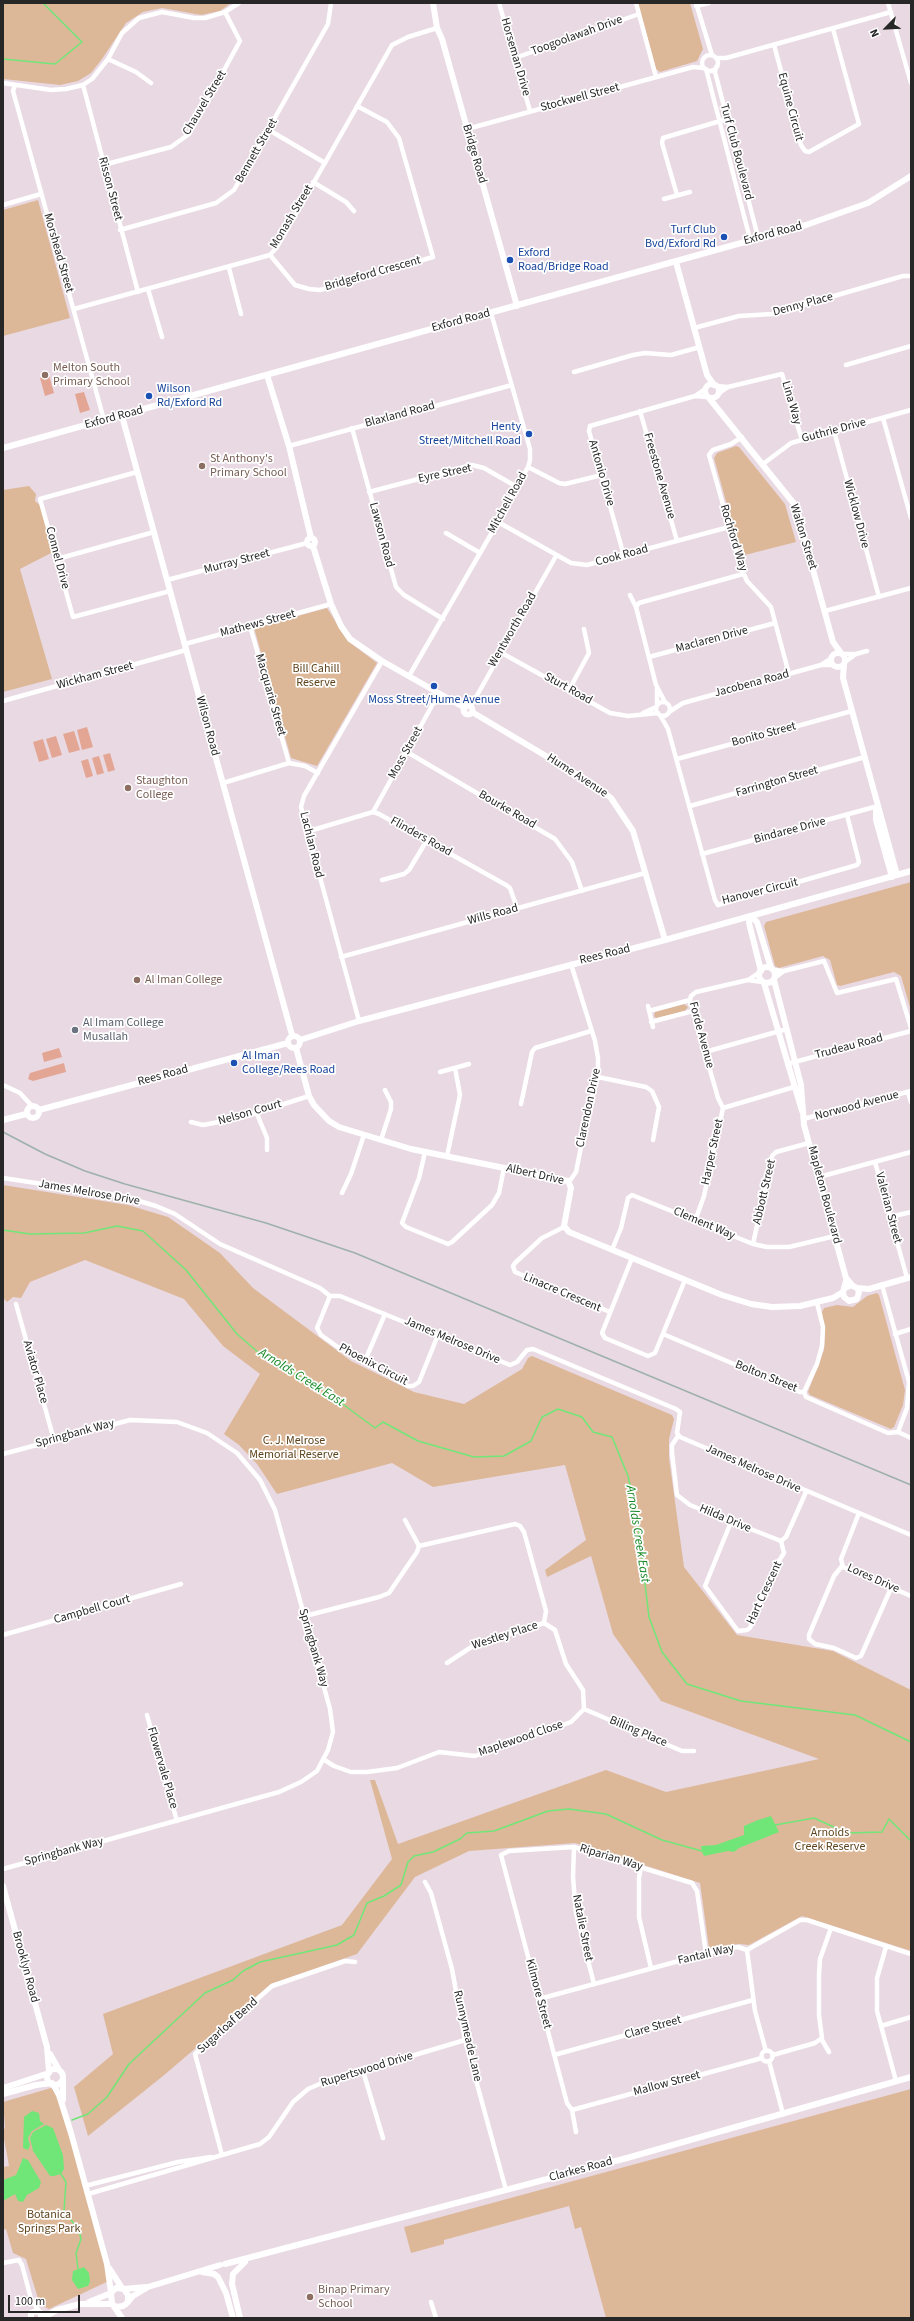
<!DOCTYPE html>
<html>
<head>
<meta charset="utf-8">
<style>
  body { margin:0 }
  #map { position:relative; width:914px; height:2321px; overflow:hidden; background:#e9d9e3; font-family:"Source Sans 3",sans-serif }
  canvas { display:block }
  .frame { position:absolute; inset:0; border:4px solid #272727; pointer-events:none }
  .north { position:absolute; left:866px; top:8px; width:40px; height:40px; -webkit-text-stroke:3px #fff; paint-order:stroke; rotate:246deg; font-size:11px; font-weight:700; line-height:16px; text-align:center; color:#272727 }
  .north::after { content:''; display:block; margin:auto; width:14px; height:18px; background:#272727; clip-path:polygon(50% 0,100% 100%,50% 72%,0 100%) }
  .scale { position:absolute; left:8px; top:2295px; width:72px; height:18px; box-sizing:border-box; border:2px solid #272727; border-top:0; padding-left:5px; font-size:12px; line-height:14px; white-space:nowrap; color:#272727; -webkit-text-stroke:3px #fff; paint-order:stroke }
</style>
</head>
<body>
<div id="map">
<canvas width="914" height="2321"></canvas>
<div class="frame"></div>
<div class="north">N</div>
<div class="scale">100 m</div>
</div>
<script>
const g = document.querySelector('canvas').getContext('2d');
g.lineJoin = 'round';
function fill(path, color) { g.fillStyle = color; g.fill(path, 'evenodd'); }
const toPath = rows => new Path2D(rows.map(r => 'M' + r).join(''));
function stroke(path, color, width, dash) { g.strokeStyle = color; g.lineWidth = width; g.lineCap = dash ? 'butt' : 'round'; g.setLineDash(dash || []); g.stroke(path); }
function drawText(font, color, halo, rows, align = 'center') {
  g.font = font + ' "Source Sans 3",sans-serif'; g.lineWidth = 3.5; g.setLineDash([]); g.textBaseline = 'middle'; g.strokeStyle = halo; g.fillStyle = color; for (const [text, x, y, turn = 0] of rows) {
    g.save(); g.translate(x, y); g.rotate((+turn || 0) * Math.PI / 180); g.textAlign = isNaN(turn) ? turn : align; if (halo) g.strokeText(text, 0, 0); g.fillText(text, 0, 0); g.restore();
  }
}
fill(toPath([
  [3,3,231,3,220,11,201,15,162,8,143,12,126,23,102,59,91,73,78,81,60,85,3,79],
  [638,3,690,3,703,49,697,61,660,72,656,69],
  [38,200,70,318,3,336,3,210],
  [736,446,739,447,785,504,796,542,741,556,714,458,717,453],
  [29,486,36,494,35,501,40,505,53,552,20,569,52,679,3,692,3,490],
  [327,608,348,641,377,663,317,766,291,758,254,628],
  [911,882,911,1011,901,976,894,972,840,986,837,985,830,960,823,956,779,968,775,966,764,926,766,922],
  [684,1004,688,1007,685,1011,656,1018,654,1016,655,1012],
  [3,1185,128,1205,168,1217,220,1253,253,1288,351,1361,414,1392,464,1404,522,1369,528,1358,532,1356,672,1415,674,1419,669,1439,669,1458,684,1567,737,1635,833,1651,911,1690,911,1951,802,1916,749,1945,740,1944,709,1948,700,1883,575,1843,469,1851,415,1877,357,1954,271,1984,163,2076,88,2136,74,2087,113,2054,103,2014,342,1925,392,1859,370,1780,375,1780,398,1844,606,1770,666,1792,819,1759,661,1701,613,1634,591,1556,547,1577,545,1570,586,1540,565,1465,433,1487,392,1463,277,1494,257,1464,239,1445,224,1434,260,1374,223,1346,184,1299,85,1260,30,1282,21,1298,13,1297,7,1302,3,1298],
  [877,1293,879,1295,905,1390,903,1405,894,1427,891,1429,810,1395,808,1392,824,1350,825,1332,822,1312,824,1308,837,1305,853,1307,867,1296],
  [51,2088,57,2092,111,2280,49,2309,40,2305,26,2259,13,2253,6,2229,3,2230,3,2167,9,2166,3,2133,5,2127,3,2102],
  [911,2089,911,2318,606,2318,581,2227,575,2229,569,2206,444,2240,444,2244,411,2253,404,2227]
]), '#ddb898');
fill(toPath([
  [49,375,54,393,45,396,40,378],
  [84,392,90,410,80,413,75,394],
  [87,727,93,747,82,750,77,730],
  [74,731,80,750,69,753,63,734],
  [56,736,62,755,52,758,46,739],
  [43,739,49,759,39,762,33,742],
  [110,753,115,770,108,772,103,755],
  [99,756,104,773,97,775,92,758],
  [88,759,93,776,86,778,81,761],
  [59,1048,62,1057,44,1062,42,1053],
  [64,1063,66,1072,33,1081,28,1079,30,1073]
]), '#e4a694');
fill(toPath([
  [771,1816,779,1832,739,1848,734,1852,728,1851,704,1856,702,1852,701,1846,716,1845,744,1835,744,1826,758,1820],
  [32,2111,39,2113,40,2121,44,2124,32,2131,28,2138,30,2145,28,2150,23,2148,24,2117],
  [46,2125,53,2128,63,2155,64,2169,61,2174,54,2176,50,2176,33,2151,30,2138,33,2132],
  [23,2158,28,2160,41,2182,39,2188,27,2195,23,2202,18,2201,15,2194,3,2201,3,2180,16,2175],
  [84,2267,89,2273,90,2282,88,2286,78,2289,72,2280,73,2271]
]), '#71e678');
stroke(toPath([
  [3,59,55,64,82,42,43,3],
  [3,1230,30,1234,84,1233,117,1226,143,1231,186,1270,237,1334,267,1360,321,1388,375,1428,383,1422,418,1441,474,1457,504,1456,531,1441,542,1417,558,1409,582,1417,593,1432,612,1437,628,1476,637,1517,649,1617,662,1652,687,1684,741,1701,855,1715,911,1742],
  [775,1825,814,1818,847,1833,882,1832,889,1819,911,1841],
  [72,2120,88,2114,107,2097,129,2064,205,1993,233,1980,243,1971,260,1962,337,1945,354,1935,367,1903,384,1896,401,1885,408,1862,414,1856,433,1852,460,1839,467,1833,494,1831,548,1811,569,1809,606,1814,662,1840,702,1851],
  [61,2174,66,2182,64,2211,79,2230,81,2239,76,2253,78,2269]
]), '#71e678', 1.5);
stroke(toPath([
  [499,3,530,111],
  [636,3,656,77],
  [696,3,712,55],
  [888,3,911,83],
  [696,6,709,3],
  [774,45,801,145,805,151,809,152,859,124,833,29],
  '702 63a8 8 0 1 1 16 0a8 8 0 1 1-16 0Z',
  [515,58,639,14],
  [716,58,726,58,891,12],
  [108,59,136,72,151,83],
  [716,67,715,72,758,237],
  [706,69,750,239],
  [3,83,51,90,66,89,83,85,92,79,108,59,122,33,139,18,162,12,194,18,205,18,225,12,239,3],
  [15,85,13,91,104,420],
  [83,85,138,292],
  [467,129,693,67,704,68],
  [269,130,325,163],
  [103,165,171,147,189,134,240,41,225,12],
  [313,182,346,202,354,211],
  [677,195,662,143,663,138,727,119],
  [664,199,690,192],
  [3,205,41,194],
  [120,230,216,203,234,190,328,24,331,3],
  [270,255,295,285,309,289,320,290,433,257,399,138,387,122,357,106],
  [229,268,241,314],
  [148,289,162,337],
  [74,309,270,255,277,247,392,45,408,37,437,28],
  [694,328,739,316,772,314,903,276,911,276],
  [846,365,911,346],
  [574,372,633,355,645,353,671,355,700,347],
  [716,386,728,387],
  [718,394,728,387,782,374,802,440],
  [695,396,705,389],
  [640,411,677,541],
  [883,418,911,518],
  [352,428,396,587,404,595,443,619],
  [834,431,879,597],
  [742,437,731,444,713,450,709,455,740,565,747,581,771,607,789,674],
  [289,446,512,385],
  [763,464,791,443,911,410],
  [528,467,559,483,565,484,602,475],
  [137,472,40,499,73,617,170,591],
  [369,492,472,465,484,468,517,487],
  [498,522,571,563,587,565,729,527],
  [446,533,480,553],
  [624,556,589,431,590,426,695,396,707,397],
  [57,559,154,532],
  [167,580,307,543],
  [630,595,636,607],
  [825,611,911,588],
  [250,626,289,763],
  [185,644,331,604],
  [500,652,610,713,628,716,658,713],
  [843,654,856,654,867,651],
  [649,657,775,623],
  [845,662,856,654],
  [821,665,832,658],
  [409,676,498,522,528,467,530,460,530,449,491,313],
  [657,689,657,706],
  [569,690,589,653,584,629],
  [3,701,186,650],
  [665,702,656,685,636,607,639,603,743,574],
  '656 709a7 7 0 1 1 14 0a7 7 0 1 1-14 0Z',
  [471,706,556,556],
  [669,712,683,703,821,665,834,665],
  [643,713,656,707],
  [660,715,668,729,715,900,718,905,857,865,859,862,847,815],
  [407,752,555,839,572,862,582,891],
  [677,759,852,711],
  [223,783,289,763,305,766,318,773],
  [690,806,865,757],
  [373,812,439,693],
  [306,832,373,812,379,814,506,885,510,888,517,908],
  [702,854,878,806],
  [382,880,404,874,409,870,427,840],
  [341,957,645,873],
  [773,970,784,971,824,961,837,993,896,979,911,1028],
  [776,977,784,971],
  [748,980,760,972],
  [648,1006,653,1027],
  [649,1011,690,1000],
  [359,1021,301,807,304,796,382,661],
  [651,1022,693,1011],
  [705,1052,787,1029],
  [787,1064,911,1031],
  [440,1072,469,1064],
  [598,1077,646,1087,652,1091,659,1107,653,1140],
  [3,1085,20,1093,31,1105],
  [908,1092,911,1102],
  [521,1104,532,1052,535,1048,591,1031],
  [723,1108,718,1098,690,1000,691,996,696,992,748,980,762,982],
  [257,1114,267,1138,267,1150],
  [803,1119,911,1091],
  [191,1122,203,1125,240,1118,309,1096],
  [381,1140,391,1109,391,1102,385,1090],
  [425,1152,419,1178,402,1223,406,1227,448,1244,452,1242,492,1205,499,1193,504,1168],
  [447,1156,460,1095,455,1068],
  [875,1162,907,1278],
  [819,1177,911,1152],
  [3,1178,122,1196,156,1206,175,1214,220,1244,320,1288,330,1296,340,1296,510,1365,517,1362,527,1350,533,1349,676,1409,680,1412,677,1433,680,1437,911,1535],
  [569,1182,576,1172,588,1112,598,1077,598,1058,595,1041,571,964],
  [342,1193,351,1174,364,1135],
  [890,1217,911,1212],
  [695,1221,704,1196,723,1108,794,1087],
  [564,1227,542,1238,515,1263,513,1266,515,1272,610,1312],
  [753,1244,772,1156,776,1152,809,1143],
  [612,1250,621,1228,628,1198,632,1195,753,1244,767,1247,789,1247,835,1236],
  [632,1258,602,1333,605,1338,648,1356,655,1353,685,1280],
  [882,1285,909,1382,907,1408,898,1432,911,1438],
  [330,1296,317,1328,321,1335,342,1350,408,1386,413,1386,419,1382,438,1335],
  [16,1304,54,1440],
  [663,1334,800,1392,804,1392],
  [895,1334,911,1329],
  [364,1363,385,1314],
  [804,1392,806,1397,888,1433,898,1432],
  [804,1392,817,1364,822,1346,823,1327,817,1303],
  [678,1436,672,1445,672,1453,677,1495,690,1505,781,1541,786,1537,806,1492],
  [3,1454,130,1420,177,1422,207,1433,237,1453,260,1480,275,1510,330,1709,333,1732,328,1750,317,1771,301,1782,279,1792,3,1869],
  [859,1513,841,1559,843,1567,911,1596],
  [405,1520,419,1546],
  [731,1522,705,1586,738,1631,747,1630,750,1628,775,1567,784,1553,781,1541],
  [842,1566,834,1576,809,1635,809,1639,815,1644,834,1648,856,1658,861,1656,891,1588],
  [305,1616,379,1597,389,1593,417,1552,419,1546,515,1524,520,1526,524,1532,546,1611,544,1623,555,1630,566,1664,583,1690,584,1709,571,1722,475,1756,439,1752,397,1768,367,1772,351,1772,334,1766,323,1759],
  [3,1635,181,1584],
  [447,1663,476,1644,544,1623],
  [584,1709,682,1751,694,1751],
  [147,1715,177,1821],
  [574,1847,573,1877,576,1913,594,1984],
  [641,1867,639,1878,639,1917,651,1968],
  [425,1882,431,1893,452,1969,465,2040,506,2190],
  [886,1947,877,1978,877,2011,896,2081],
  [747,1950,755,2011,766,2051],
  [539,1999,723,1949,738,1947,747,1950,800,1920,807,1920,911,1954],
  [881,2026,911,2017],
  [822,2040,829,2052],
  '761.5 2056a5.5 5.5 0 1 1 11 0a5.5 5.5 0 1 1-11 0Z',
  [554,2055,753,2000],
  [773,2055,815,2043,822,2038,819,2015,819,1975,820,1959,831,1928],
  [769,2061,783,2114],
  [363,2071,383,2138],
  [572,2110,762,2058],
  [576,2132,572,2110,567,2103,501,1855,509,1851,574,1847,692,1883,697,1891,706,1953],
  [222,2155,195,2054,272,1986,345,1961,355,1962],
  [85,2186,178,2162,211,2157],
  [88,2194,260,2144,269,2137,293,2102,308,2089,324,2082,465,2040],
  [3,2263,19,2260,22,2265,31,2299,39,2311],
  [431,2302,436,2318]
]), '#fff', 4.5);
stroke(toPath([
  [433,3,437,28,442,39,517,306],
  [676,262,707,375,714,385],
  [267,375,289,446,311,538],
  '705 391a7 7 0 1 1 14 0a7 7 0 1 1-14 0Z',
  [709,398,795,505,833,642,841,653],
  [122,416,292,1035],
  [3,448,806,225,868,203,911,176],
  '307 542a4 4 0 1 1 8 0a4 4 0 1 1-8 0Z',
  [313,546,331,604,341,626,350,639,382,661,465,708],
  '831 660a7 7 0 1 1 14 0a7 7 0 1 1-14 0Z',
  [844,664,843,678,897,875],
  '463.5 710a4.5 4.5 0 1 1 9 0a4.5 4.5 0 1 1-9 0Z',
  [472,712,593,784,611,798,633,831,665,940],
  [876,808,876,820,892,877],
  '759 975a8 8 0 1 1 16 0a8 8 0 1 1-16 0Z',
  [761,971,749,923,750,916,757,922,771,968],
  [774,980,801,1085,804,1125,846,1278,853,1286],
  [764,983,802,1111],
  '288 1042a6 6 0 1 1 12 0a6 6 0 1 1-12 0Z',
  [300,1040,359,1021,665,940,911,871],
  [296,1048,309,1096,314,1105,329,1121,339,1127,411,1149,568,1181,571,1188,564,1226,569,1232,722,1295,751,1304,772,1307,800,1306,833,1298,843,1292],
  '27 1112a6 6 0 1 1 12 0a6 6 0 1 1-12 0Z',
  [39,1110,288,1043],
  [3,1120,26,1114],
  [845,1288,851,1285,857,1288,859,1292,857,1299,849,1301,844,1297,843,1292,846,1281],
  [857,1288,869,1289,911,1277],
  [3,1886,47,2047,49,2072],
  [50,2054,59,2070],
  '47 2077a8 8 0 1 1 16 0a8 8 0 1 1-16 0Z',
  [53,2084,59,2095,71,2133,107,2264,111,2292],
  [3,2088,49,2073],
  [3,2094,36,2085,52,2083],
  [63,2100,63,2079],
  [225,2264,627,2158,911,2077],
  [109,2268,122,2288],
  [202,2272,214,2274,218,2277,226,2293,233,2318],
  [124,2289,146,2287],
  [89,2302,111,2293],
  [128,2302,128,2295,124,2289,116,2288,111,2293,112,2304,116,2307,123,2306,126,2304,133,2296,148,2287,220,2265],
  [113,2305,122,2318],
  [31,2318,31,2313,36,2311,41,2313,41,2318],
  [42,2318,57,2310,80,2304,112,2304],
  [240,2318,232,2284,233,2274,245,2262]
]), '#fff', 6);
stroke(toPath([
  [3,1132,45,1154,85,1171,125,1184,266,1223,355,1253,911,1485]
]), '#9db1aa', 1.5);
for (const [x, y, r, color] of [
  [724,237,4,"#1a4fb4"],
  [510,260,4,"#1a4fb4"],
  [45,375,4,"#8d6e63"],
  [149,396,4,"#1a4fb4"],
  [529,434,4,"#1a4fb4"],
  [202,466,4,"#8d6e63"],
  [434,686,4,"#1a4fb4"],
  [128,788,4,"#8d6e63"],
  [137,980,4,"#8d6e63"],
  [75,1030,4,"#6b7280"],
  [234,1063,4,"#1a4fb4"],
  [310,2297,4,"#8d6e63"]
]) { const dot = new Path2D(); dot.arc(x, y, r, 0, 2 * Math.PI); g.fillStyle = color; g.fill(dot); stroke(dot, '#fff', 1.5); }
drawText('12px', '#272727', '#fff', [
  ["Toogoolawah Drive",577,36,-20],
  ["Horseman Drive",515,57,74],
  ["Stockwell Street",580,98,-15],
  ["Chauvel Street",205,103,-59],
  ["Equine Circuit",790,107,75],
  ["Bennett Street",257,151,-60],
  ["Turf Club Boulevard",736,152,75],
  ["Bridge Road",474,154,74],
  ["Risson Street",110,189,75],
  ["Monash Street",292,217,-59],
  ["Exford Road",773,234,-15],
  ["Morshead Street",58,253,74],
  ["Bridgeford Crescent",373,274,-16],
  ["Denny Place",803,305,-15],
  ["Exford Road",461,321,-15],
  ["Lina Way",791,403,74],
  ["Blaxland Road",400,415,-15],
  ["Exford Road",114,418,-15],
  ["Guthrie Drive",834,431,-15],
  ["Antonio Drive",601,473,74],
  ["Eyre Street",445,474,-12],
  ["Freestone Avenue",659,476,74],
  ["Mitchell Road",508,503,-61],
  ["Wicklow Drive",856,514,75],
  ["Lawson Road",381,535,75],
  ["Walton Street",803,537,73],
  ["Rochford Way",733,538,73],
  ["Cook Road",622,556,-15],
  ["Connel Drive",57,558,75],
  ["Murray Street",237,562,-15],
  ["Mathews Street",258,624,-15],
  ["Wentworth Road",513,630,-60],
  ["Maclaren Drive",712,640,-15],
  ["Wickham Street",95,676,-15],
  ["Jacobena Road",752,684,-15],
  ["Sturt Road",568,689,29],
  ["Macquarie Street",270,695,74],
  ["Wilson Road",207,726,75],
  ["Bonito Street",764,735,-15],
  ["Moss Street",406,753,-61],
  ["Hume Avenue",577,776,33],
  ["Farrington Street",777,782,-16],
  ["Bourke Road",507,810,30],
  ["Bindaree Drive",790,831,-15],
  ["Flinders Road",421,837,29],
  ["Lachlan Road",311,845,76],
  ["Hanover Circuit",760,892,-14],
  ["Wills Road",493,915,-15],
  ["Rees Road",605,955,-14],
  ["Forde Avenue",701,1035,75],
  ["Trudeau Road",849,1047,-15],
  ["Rees Road",163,1076,-15],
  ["Norwood Avenue",857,1106,-15],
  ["Clarendon Drive",589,1108,-78],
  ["Nelson Court",250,1113,-16],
  ["Harper Street",713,1152,-78],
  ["Albert Drive",535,1175,13],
  ["Abbott Street",765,1192,-77],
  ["James Melrose Drive",89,1193,10],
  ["Mapleton Boulevard",824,1195,75],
  ["Valerian Street",888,1208,75],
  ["Clement Way",704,1224,23],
  ["Linacre Crescent",562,1293,23],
  ["James Melrose Drive",452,1341,23],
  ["Phoenix Circuit",373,1365,28],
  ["Aviator Place",35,1372,74],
  ["Bolton Street",766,1377,22],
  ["Springbank Way",75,1434,-15],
  ["James Melrose Drive",753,1469,24],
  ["Hilda Drive",725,1519,23],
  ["Lores Drive",873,1579,24],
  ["Hart Crescent",765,1593,-65],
  ["Campbell Court",92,1610,-16],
  ["Westley Place",505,1636,-18],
  ["Springbank Way",313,1648,74],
  ["Billing Place",638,1732,23],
  ["Maplewood Close",521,1739,-19],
  ["Flowervale Place",162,1768,74],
  ["Springbank Way",64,1852,-15],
  ["Riparian Way",611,1858,17],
  ["Natalie Street",582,1928,79],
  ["Fantail Way",706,1955,-13],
  ["Brooklyn Road",25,1967,75],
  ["Kilmore Street",538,1994,75],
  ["Sugarloaf Bend",228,2026,-42],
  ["Clare Street",653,2028,-16],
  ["Runnymeade Lane",467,2036,77],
  ["Rupertswood Drive",367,2070,-17],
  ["Mallow Street",667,2084,-15],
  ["Clarkes Road",581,2170,-15]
]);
drawText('12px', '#164399', '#fff', [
  ["Turf Club",716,230,"right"],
  ["Bvd/Exford Rd",716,244,"right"],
  ["Exford",518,253],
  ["Road/Bridge Road",518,267],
  ["Wilson",157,389],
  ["Rd/Exford Rd",157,403],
  ["Henty",521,427,"right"],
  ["Street/Mitchell Road",521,441,"right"],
  ["Moss Street/Hume Avenue",434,700,"center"],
  ["Al Iman",242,1056],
  ["College/Rees Road",242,1070]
], 'left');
drawText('12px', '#785e54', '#fff', [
  ["Melton South",53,368],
  ["Primary School",53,382],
  ["St Anthony's",210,459],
  ["Primary School",210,473],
  ["Staughton",136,781],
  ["College",136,795],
  ["Al Iman College",145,980],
  ["Binap Primary",318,2290],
  ["School",318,2304]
], 'left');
drawText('12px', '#5f441d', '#fff', [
  ["Bill Cahill",316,669],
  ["Reserve",316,683],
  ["C. J. Melrose",294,1441],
  ["Memorial Reserve",294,1455],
  ["Arnolds",830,1833],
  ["Creek Reserve",830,1847],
  ["Botanica",49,2215],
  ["Springs Park",49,2229]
]);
drawText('12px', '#5b616d', '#fff', [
  ["Al Imam College",83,1023],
  ["Musallah",83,1037]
], 'left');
drawText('italic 13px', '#158824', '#fff', [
  ["Arnolds Creek East",301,1378,32],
  ["Arnolds Creek East",637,1534,81]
]);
</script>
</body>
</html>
